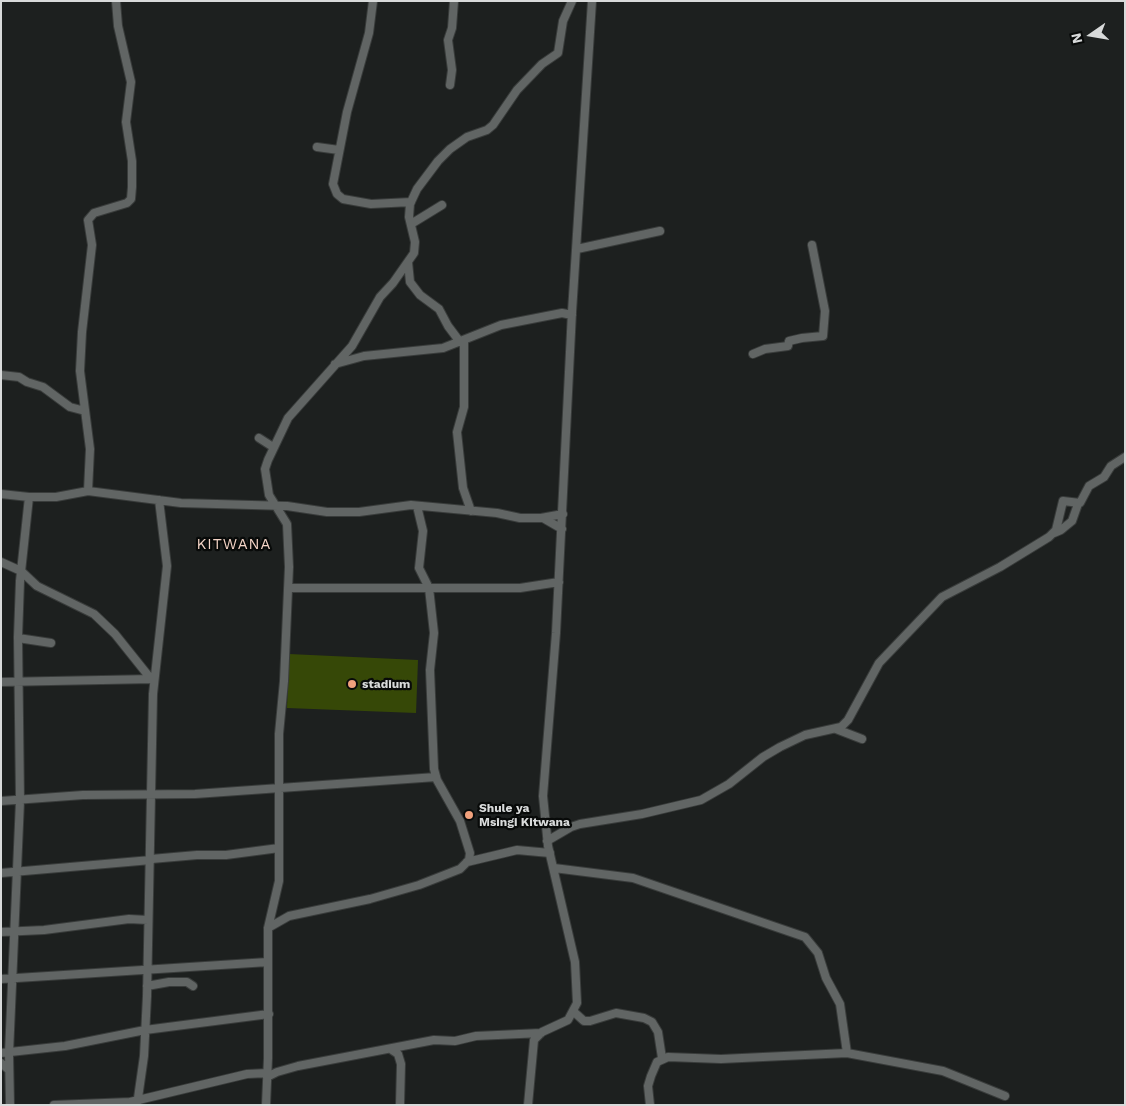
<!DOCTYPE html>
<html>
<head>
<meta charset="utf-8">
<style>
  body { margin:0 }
  #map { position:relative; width:1126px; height:1106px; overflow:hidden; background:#1d201f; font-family:"Work Sans",sans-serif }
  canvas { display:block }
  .frame { position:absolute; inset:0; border:2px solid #d8dada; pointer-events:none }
  .north { position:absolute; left:1066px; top:10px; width:50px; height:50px; -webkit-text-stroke:4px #080a09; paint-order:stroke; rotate:257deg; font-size:14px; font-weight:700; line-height:20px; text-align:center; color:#d8dada }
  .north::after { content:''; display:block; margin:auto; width:18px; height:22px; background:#d8dada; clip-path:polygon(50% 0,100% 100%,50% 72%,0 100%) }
</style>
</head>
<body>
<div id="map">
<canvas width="1126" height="1106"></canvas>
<div class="frame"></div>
<div class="north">N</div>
</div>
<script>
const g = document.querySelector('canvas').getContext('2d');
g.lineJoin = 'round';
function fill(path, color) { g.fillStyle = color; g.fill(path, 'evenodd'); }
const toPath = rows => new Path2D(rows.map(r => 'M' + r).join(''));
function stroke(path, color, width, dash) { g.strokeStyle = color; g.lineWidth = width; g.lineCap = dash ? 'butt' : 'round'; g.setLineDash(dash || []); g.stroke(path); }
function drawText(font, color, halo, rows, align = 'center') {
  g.font = font + ' "Work Sans",sans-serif'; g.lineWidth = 4.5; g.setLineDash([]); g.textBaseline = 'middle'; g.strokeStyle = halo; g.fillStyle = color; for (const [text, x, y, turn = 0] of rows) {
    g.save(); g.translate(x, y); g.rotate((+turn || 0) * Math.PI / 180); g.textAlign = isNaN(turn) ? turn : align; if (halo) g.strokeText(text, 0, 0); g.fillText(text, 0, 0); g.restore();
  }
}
fill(toPath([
  [289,654,418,660,416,713,287,708]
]), '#364807');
const minor = toPath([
  [373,1,369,33,347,112,333,184,337,194,343,199,371,204,411,202],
  [450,85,452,70,448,40,452,28,454,1],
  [317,147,339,150],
  [411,224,442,205],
  [577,249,660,231],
  [408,262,410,282,420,295,439,309,448,326,460,342],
  [464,340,464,407,457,432,463,488,471,511],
  [753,354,765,349,788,346,789,341,802,338,823,336,825,311,812,245],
  [335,364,364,356,443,348,501,325,562,313,572,315],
  [1,375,19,377,27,382,43,387,70,407,85,411],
  [259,438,273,447],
  [88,491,90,449,80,371,82,332,92,245,88,220,94,213,127,203,131,199,132,187,132,161,126,122,131,82,118,26,116,1],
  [1,494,29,497,56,497,88,491,181,503,287,506,327,512,359,512,411,505,497,513,520,518,541,518,563,514],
  [543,518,562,529],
  [1054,533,1061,530,1072,521,1078,504],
  [1,562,21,571,37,586,94,614,115,634,151,679],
  [288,588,520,588,559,582],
  [18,638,51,643],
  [1,682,153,679],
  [836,729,862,739],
  [1,801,83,795,195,794,436,777],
  [547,841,571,827,580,824,642,814,701,800,729,784,763,757,780,747,805,735,841,727,848,720,879,663,942,597,1000,567,1049,537,1056,530,1063,501,1080,503,1089,486,1104,477,1111,466,1125,457],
  [151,859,197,855,226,855,279,848],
  [467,862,517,850,550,853],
  [554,868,633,878,805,937,818,953,826,978,840,1004,847,1053],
  [1,873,151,860],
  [268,928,289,916,370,899,419,885,460,869,469,860,470,853,460,821,437,780,434,769,430,670,434,633,429,588,419,568,423,531,417,506],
  [1,932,44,930,129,919,148,920],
  [1,979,268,962],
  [147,986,169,982,187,982,193,986],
  [574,1012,584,1021,590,1021,616,1013,644,1018,652,1022,658,1032,662,1058],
  [392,1050,398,1054,401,1064,400,1105],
  [1,1053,65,1046,145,1030,269,1014],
  [1,1063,9,1070],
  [267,1077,277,1072,298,1066,434,1040,455,1041,476,1036,541,1033],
  [10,1105,9,1053,20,801,18,637,20,581,29,497],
  [54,1105,130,1102,247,1074,268,1073],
  [137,1105,144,1056,147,996,153,694,167,566,159,500],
  [266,1105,268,1058,268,928,279,881,279,734,284,681,289,567,287,524,269,495,265,469,268,460,288,418,352,346,380,297,393,283,414,253,415,242,409,217,410,204,417,189,438,161,450,149,467,137,487,130,493,125,517,90,542,64,558,53,563,21,572,1],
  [528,1105,534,1040,542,1032,568,1020,577,1003,575,962,548,846,543,796,556,633,572,312,592,1],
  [650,1105,648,1086,651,1076,657,1062,668,1057,721,1059,847,1053,943,1071,1005,1096]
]);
stroke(minor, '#393c3b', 10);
stroke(minor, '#616564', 8);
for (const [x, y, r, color] of [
  [352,684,5,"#f1a17c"],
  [469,815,5,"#f1a17c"]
]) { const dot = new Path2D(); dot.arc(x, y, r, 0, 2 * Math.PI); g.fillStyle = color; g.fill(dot); stroke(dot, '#080a09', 2); }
drawText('bold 12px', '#d8dada', '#080a09', [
  ["stadium",362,684],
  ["Shule ya",479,808],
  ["Msingi Kitwana",479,822]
], 'left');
g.letterSpacing = '1px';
drawText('15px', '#f5d5c7', '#080a09', [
  ["KITWANA",234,545]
]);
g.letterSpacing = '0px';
</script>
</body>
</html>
